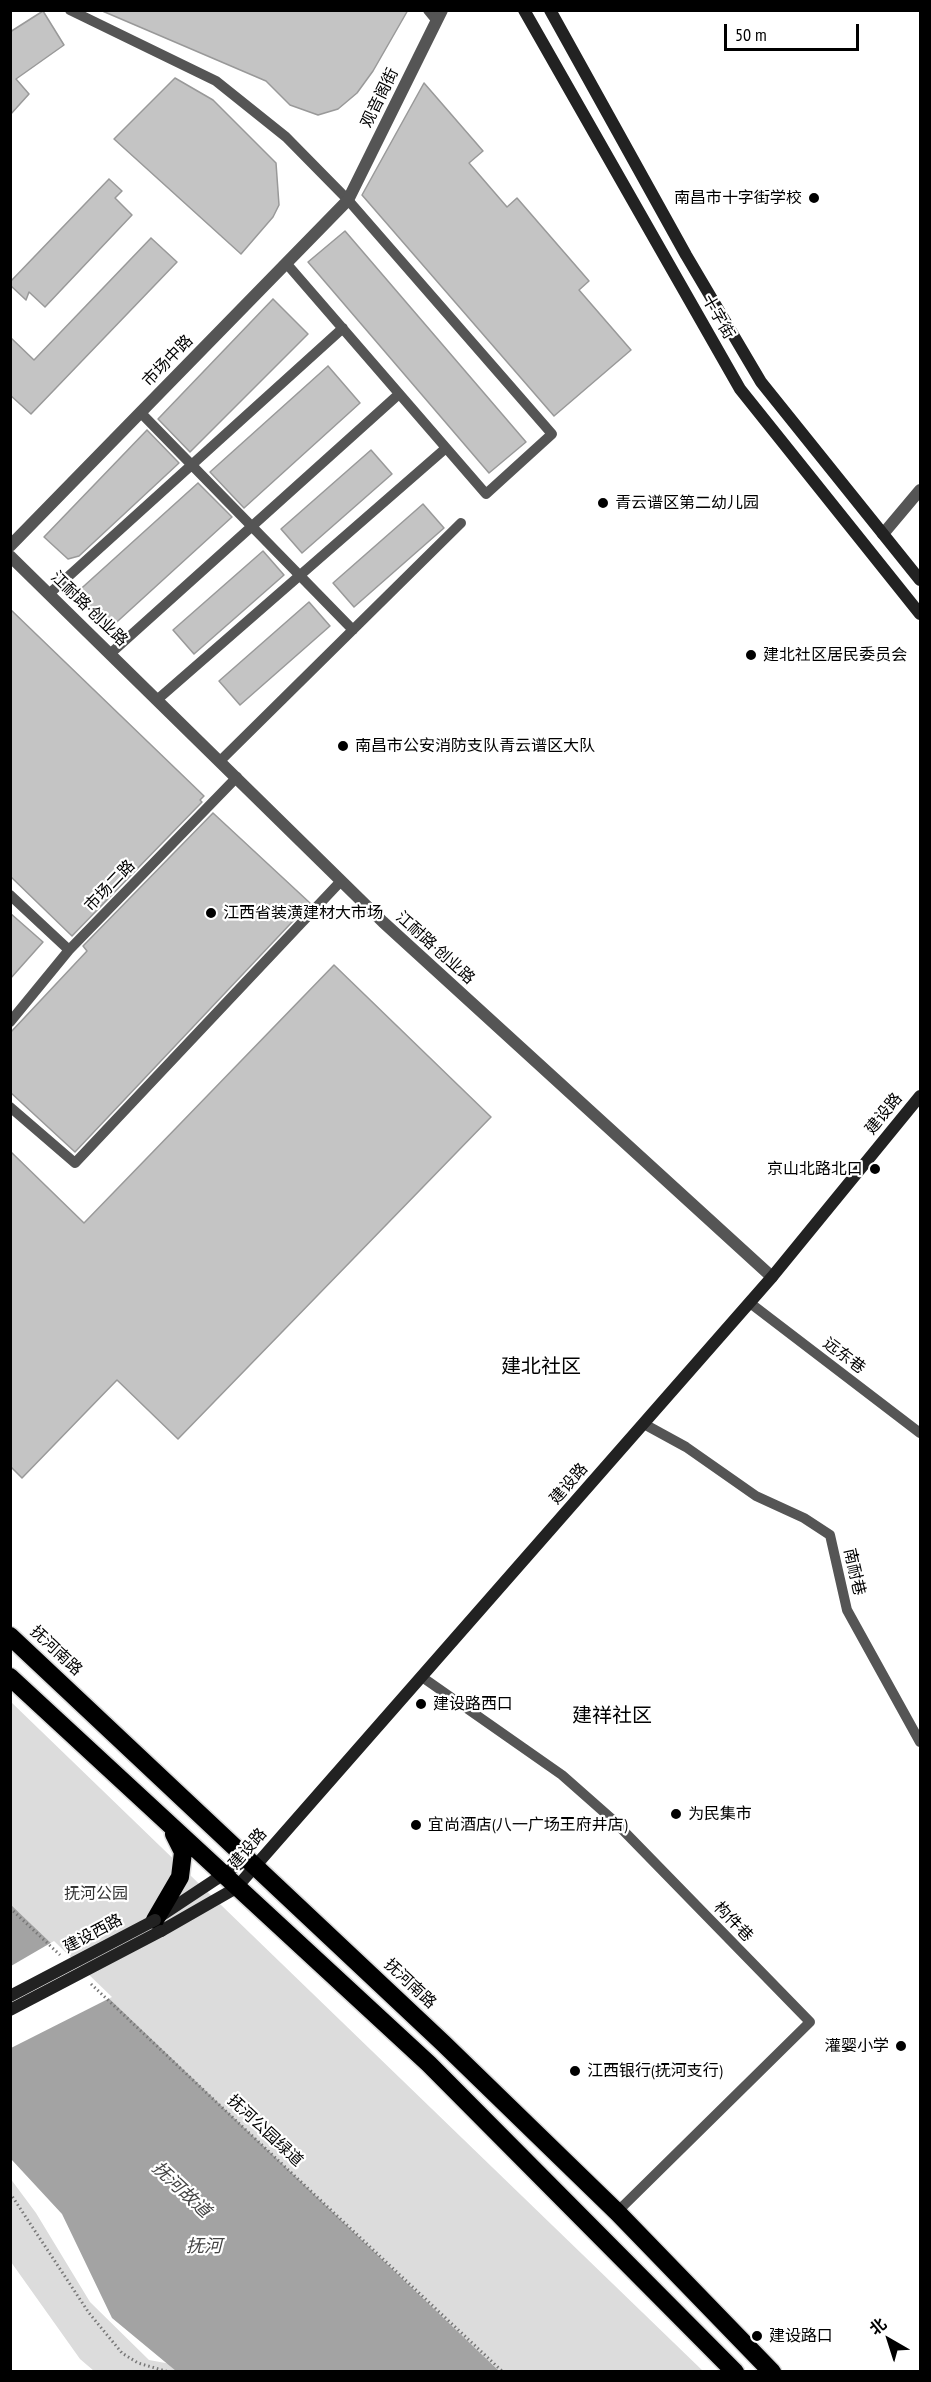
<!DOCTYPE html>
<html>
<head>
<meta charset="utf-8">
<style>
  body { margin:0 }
  #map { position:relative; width:931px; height:2382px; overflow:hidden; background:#fff; font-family:"PT Sans Narrow","Noto Sans SC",sans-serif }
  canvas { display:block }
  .frame { position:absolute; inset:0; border:12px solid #000; pointer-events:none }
  .north { position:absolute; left:859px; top:2310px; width:60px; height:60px; -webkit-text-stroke:4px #fff; paint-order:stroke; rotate:321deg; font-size:16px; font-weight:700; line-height:24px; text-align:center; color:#000 }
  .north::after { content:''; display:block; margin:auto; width:21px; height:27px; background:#000; clip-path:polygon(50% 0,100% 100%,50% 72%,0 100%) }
  .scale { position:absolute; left:724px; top:24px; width:135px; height:27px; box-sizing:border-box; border:3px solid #000; border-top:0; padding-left:8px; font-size:18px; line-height:21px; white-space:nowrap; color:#000; -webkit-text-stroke:4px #fff; paint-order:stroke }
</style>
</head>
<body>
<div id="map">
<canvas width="931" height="2382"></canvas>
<div class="frame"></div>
<div class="north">北</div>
<div class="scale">50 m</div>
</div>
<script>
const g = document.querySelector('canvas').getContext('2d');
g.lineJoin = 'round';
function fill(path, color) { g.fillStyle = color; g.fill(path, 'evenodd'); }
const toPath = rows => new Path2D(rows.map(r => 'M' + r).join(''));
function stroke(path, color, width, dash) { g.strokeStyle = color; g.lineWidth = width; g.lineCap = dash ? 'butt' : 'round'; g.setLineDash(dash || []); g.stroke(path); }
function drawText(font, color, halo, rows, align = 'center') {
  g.font = font + ' "PT Sans Narrow","Noto Sans SC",sans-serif'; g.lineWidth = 4.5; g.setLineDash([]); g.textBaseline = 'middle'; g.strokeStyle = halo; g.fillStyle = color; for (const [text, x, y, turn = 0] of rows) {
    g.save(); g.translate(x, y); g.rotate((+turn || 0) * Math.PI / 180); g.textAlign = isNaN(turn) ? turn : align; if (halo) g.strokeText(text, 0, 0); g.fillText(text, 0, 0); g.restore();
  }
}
fill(toPath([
  [10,1701,703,2371,496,2371,11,1922],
  [10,2178,36,2213,90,2302,149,2360,209,2371,94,2371,80,2359,11,2262]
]), '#dcdcdc');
fill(toPath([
  [10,1904,499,2371,176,2371,112,2318,62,2214,11,2159]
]), '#a3a3a3');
fill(toPath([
  [54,1941,112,1997,11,2048,11,1966]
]), '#fff');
const building = toPath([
  [100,10,408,10,373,71,357,93,338,109,318,115,290,105,266,81,100,10],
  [43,11,64,45,16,79,29,94,10,115,10,32,43,11],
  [175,78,213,100,276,163,279,205,273,217,241,254,114,139,175,78],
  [424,83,483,151,469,163,507,207,517,198,589,281,579,290,631,350,554,416,362,195,424,83],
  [109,179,122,191,115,198,132,215,45,307,29,292,26,300,10,285,10,282,109,179],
  [345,231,526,442,489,473,308,262,345,231],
  [151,238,177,262,31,414,10,395,10,337,34,360,151,238],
  [273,299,308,334,190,452,158,419,273,299],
  [328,366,360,403,244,508,210,472,328,366],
  [147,430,179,463,79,556,68,559,44,537,147,430],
  [371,450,392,474,302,553,281,529,371,450],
  [198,483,232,517,108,630,74,595,198,483],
  [423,504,444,528,354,607,333,583,423,504],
  [263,551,284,575,194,654,173,630,263,551],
  [309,602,330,626,240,705,219,681,309,602],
  [10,609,204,796,200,800,202,802,72,936,10,876,10,609],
  [213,813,310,903,75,1152,10,1092,10,1033,87,951,83,946,213,813],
  [10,913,43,942,10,979,10,913],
  [334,965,491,1117,178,1439,117,1380,22,1478,10,1466,10,1151,84,1223,334,965]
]);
fill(building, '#c4c4c4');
stroke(building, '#999', 1.5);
const highway = toPath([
  [10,1636,443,2043,617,2212,772,2372],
  [10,1677,429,2064,735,2372],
  [155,1920,180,1877,183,1852,174,1834]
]);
stroke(highway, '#dbdbdb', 21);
stroke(toPath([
  [10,1908,60,1955],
  [91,1984,503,2372],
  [10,2193,89,2313,122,2353,138,2363,169,2372]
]), '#777', 3, [1.5, 3]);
stroke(toPath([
  [70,10,216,81,286,137,348,200,552,434,486,494,286,263],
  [428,10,437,21],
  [141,413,353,630],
  [50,593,343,328],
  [111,653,399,394],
  [158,699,446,448],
  [220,761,461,523],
  [10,895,69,950],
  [10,1022,69,950,237,777],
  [10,1107,75,1163,341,881],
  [750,1303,920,1433],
  [644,1424,686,1447,756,1496,804,1518,830,1535,847,1610,920,1742],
  [422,1677,562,1775,613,1820,810,2022,617,2212]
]), '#555', 10);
stroke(toPath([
  [883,534,920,490],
  [10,546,348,200,442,10],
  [10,556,383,922,772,1277]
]), '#555', 12);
stroke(toPath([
  [524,10,740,389,920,614],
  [550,10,686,255,761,382,920,580],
  [159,1917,248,1858],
  [161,1931,236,1888,772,1277,920,1096]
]), '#222', 12);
stroke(highway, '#000', 18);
stroke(toPath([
  [10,1996,155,1920],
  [10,2010,161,1931]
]), '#222', 12);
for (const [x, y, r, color] of [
  [814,198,6,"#000"],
  [603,503,6,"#000"],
  [751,655,6,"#000"],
  [343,746,6,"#000"],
  [211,913,6,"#000"],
  [875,1169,6,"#000"],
  [421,1704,6,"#000"],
  [676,1814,6,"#000"],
  [416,1825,6,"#000"],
  [901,2046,6,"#000"],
  [575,2071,6,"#000"],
  [757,2336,6,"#000"]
]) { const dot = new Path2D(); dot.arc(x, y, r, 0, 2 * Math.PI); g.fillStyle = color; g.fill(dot); stroke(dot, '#fff', 2); }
drawText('16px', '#000', '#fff', [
  ["观音阁街",380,98,-64],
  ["十字街",718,317,60],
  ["市场中路",168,361,-46],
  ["江耐路·创业路",89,609,44],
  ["市场二路",110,886,-46],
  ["江耐路·创业路",435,948,42],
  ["建设路",884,1114,-51],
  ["远东巷",844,1356,37],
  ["建设路",569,1484,-49],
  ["南耐巷",854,1572,77],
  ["抚河南路",56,1651,43],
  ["建设路",248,1849,-49],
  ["构件巷",733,1922,46],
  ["建设西路",93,1934,-28],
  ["抚河南路",410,1984,43],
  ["抚河公园绿道",265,2131,43]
]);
drawText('16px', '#000', '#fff', [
  ["南昌市十字街学校",802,198,"right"],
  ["青云谱区第二幼儿园",615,503],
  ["建北社区居民委员会",763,655],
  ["南昌市公安消防支队青云谱区大队",355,746],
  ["江西省装潢建材大市场",223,913],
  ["京山北路北口",863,1169,"right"],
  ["建设路西口",433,1704],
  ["为民集市",688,1814],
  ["宜尚酒店(八一广场王府井店)",428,1825],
  ["灌婴小学",889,2046,"right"],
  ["江西银行(抚河支行)",587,2071],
  ["建设路口",769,2336]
], 'left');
drawText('16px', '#333', '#fff', [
  ["抚河公园",96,1894]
]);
drawText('italic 18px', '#444', '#fff', [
  ["抚河故道",181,2190,43],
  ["抚河",204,2247]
]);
drawText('20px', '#000', '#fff', [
  ["建北社区",541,1367],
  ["建祥社区",612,1716]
]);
</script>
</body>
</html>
